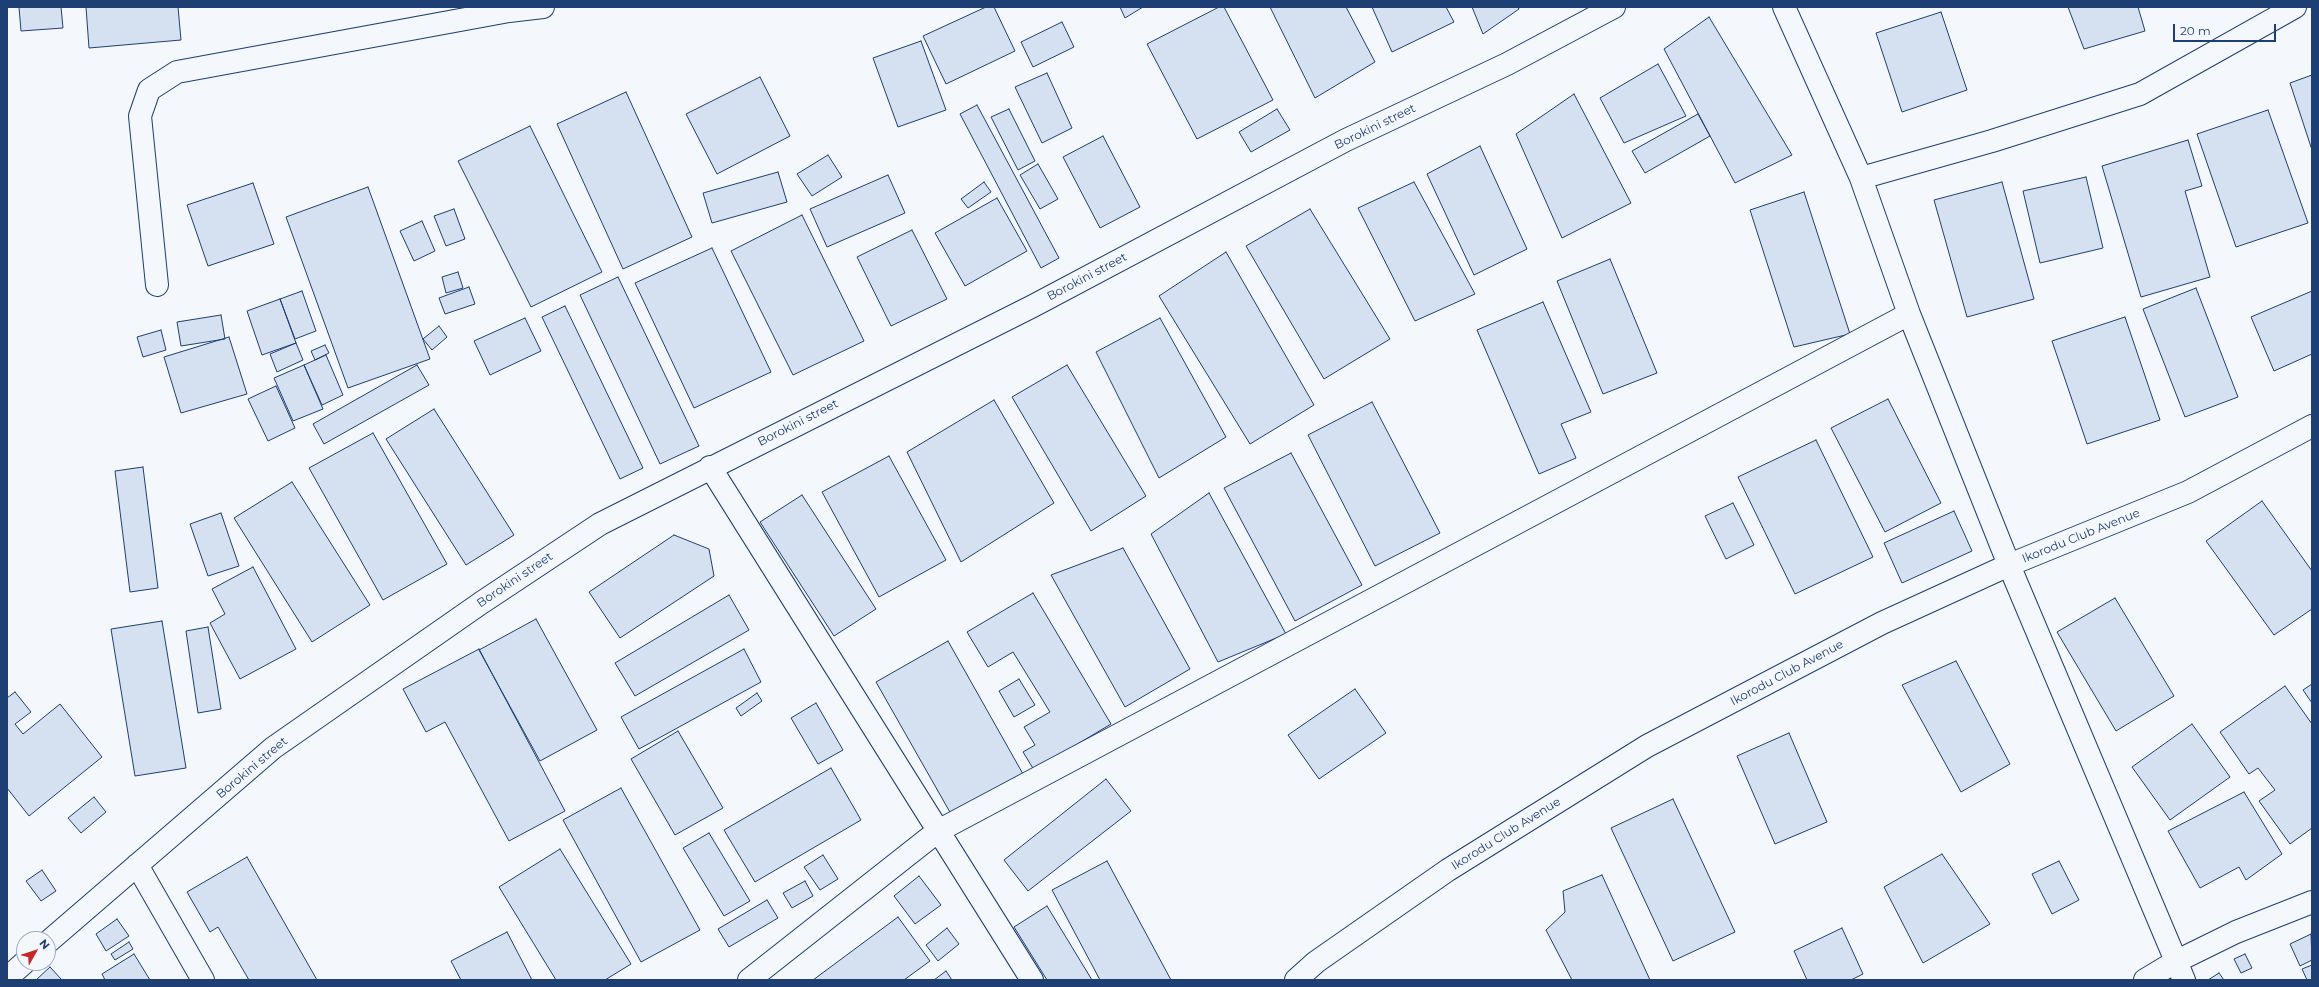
<!DOCTYPE html>
<html>
<head>
<meta charset="utf-8">
<style>
  body { margin:0 }
  #map { position:relative; width:2319px; height:987px; overflow:hidden; background:#f4f7fb; font-family:Montserrat,sans-serif }
  canvas { display:block }
  .frame { position:absolute; inset:0; border:8px solid #1d3f73; pointer-events:none }
  .north { position:absolute; left:16px; top:931px; width:40px; height:40px; box-sizing:border-box; background:#f4f7fb; border:1px solid #9eadc5; border-radius:50%; rotate:51deg; font-size:11px; font-weight:700; line-height:16px; text-align:center; color:#1d3f73 }
  .north::after { content:''; display:block; margin:auto; width:14px; height:18px; background:#c62828; clip-path:polygon(50% 0,100% 100%,50% 72%,0 100%) }
  .scale { position:absolute; left:2173px; top:24px; width:103px; height:18px; box-sizing:border-box; border:2px solid #1d3f73; border-top:0; padding-left:5px; font-size:12px; line-height:14px; white-space:nowrap; color:#1d3f73; -webkit-text-stroke:3px #f4f7fb; paint-order:stroke }
</style>
</head>
<body>
<div id="map">
<canvas width="2319" height="987"></canvas>
<div class="frame"></div>
<div class="north">N</div>
<div class="scale">20 m</div>
</div>
<script>
const g = document.querySelector('canvas').getContext('2d');
g.lineJoin = 'round';
function fill(path, color) { g.fillStyle = color; g.fill(path, 'evenodd'); }
const toPath = rows => new Path2D(rows.map(r => 'M' + r).join(''));
function stroke(path, color, width, dash) { g.strokeStyle = color; g.lineWidth = width; g.lineCap = dash ? 'butt' : 'round'; g.setLineDash(dash || []); g.stroke(path); }
function drawText(font, color, halo, rows, align = 'center') {
  g.font = font + ' Montserrat,sans-serif'; g.lineWidth = 3; g.setLineDash([]); g.textBaseline = 'middle'; g.strokeStyle = halo; g.fillStyle = color; for (const [text, x, y, turn = 0] of rows) {
    g.save(); g.translate(x, y); g.rotate((+turn || 0) * Math.PI / 180); g.textAlign = isNaN(turn) ? turn : align; if (halo) g.strokeText(text, 0, 0); g.fillText(text, 0, 0); g.restore();
  }
}
const building = toPath([
  [19,7,61,7,63,28,21,31,19,7],
  [86,7,178,7,181,40,89,48,86,7],
  [986,7,994,7,1015,51,946,84,923,36,986,7],
  [1120,7,1143,7,1125,18,1120,7],
  [1219,7,1224,7,1273,100,1197,139,1147,44,1219,7],
  [1270,7,1346,7,1375,62,1315,98,1270,7],
  [1372,7,1446,7,1454,22,1392,52,1372,7],
  [1472,7,1518,7,1519,9,1483,34,1472,7],
  [2068,7,2138,7,2145,31,2084,49,2068,7],
  [1941,12,1967,90,1902,112,1876,33,1941,12],
  [1709,17,1792,155,1735,183,1664,49,1709,17],
  [1062,22,1074,47,1033,67,1021,42,1062,22],
  [921,41,946,110,898,127,873,58,921,41],
  [1658,64,1686,116,1624,143,1600,98,1658,64],
  [1047,73,1072,128,1042,143,1015,87,1047,73],
  [2312,75,2312,150,2290,83,2312,75],
  [760,77,790,136,717,174,686,114,760,77],
  [626,92,692,237,623,269,557,124,626,92],
  [1574,94,1631,203,1562,238,1516,134,1574,94],
  [977,105,1059,258,1041,268,960,114,977,105],
  [1009,109,1035,161,1018,170,991,117,1009,109],
  [1277,109,1290,130,1251,152,1239,132,1277,109],
  [2268,110,2308,223,2236,247,2197,134,2268,110],
  [1698,114,1710,136,1645,173,1632,151,1698,114],
  [530,126,602,272,531,307,458,161,530,126],
  [1103,136,1140,207,1100,228,1063,157,1103,136],
  [2188,140,2202,186,2185,191,2210,277,2141,297,2102,166,2188,140],
  [1480,146,1527,249,1474,275,1427,174,1480,146],
  [828,155,842,177,812,196,797,174,828,155],
  [1038,164,1058,199,1040,209,1020,175,1038,164],
  [778,172,787,202,712,223,703,193,778,172],
  [888,175,905,213,827,247,810,209,888,175],
  [2086,177,2103,248,2040,263,2023,191,2086,177],
  [984,182,991,192,968,208,961,199,984,182],
  [1414,182,1475,294,1415,321,1358,208,1414,182],
  [2002,182,2034,299,1967,317,1934,200,2002,182],
  [253,183,274,244,208,266,187,205,253,183],
  [368,187,430,359,348,388,286,217,368,187],
  [1804,192,1850,334,1794,347,1750,210,1804,192],
  [997,198,1027,251,965,286,935,233,997,198],
  [454,209,465,239,446,246,434,216,454,209],
  [1310,209,1390,339,1324,379,1246,246,1310,209],
  [802,215,864,341,793,375,731,251,802,215],
  [422,221,435,251,414,261,400,231,422,221],
  [912,230,947,299,891,326,857,257,912,230],
  [712,248,771,372,694,408,635,283,712,248],
  [1226,252,1314,405,1250,444,1159,296,1226,252],
  [1610,259,1657,373,1603,394,1557,281,1610,259],
  [458,272,463,288,446,293,442,277,458,272],
  [618,277,699,446,660,464,580,295,618,277],
  [469,287,475,304,445,314,439,298,469,287],
  [2196,288,2238,397,2185,417,2143,309,2196,288],
  [302,291,316,331,295,339,280,299,302,291],
  [2312,291,2312,354,2274,371,2251,317,2312,291],
  [280,299,296,343,262,355,247,311,280,299],
  [1543,302,1591,412,1561,424,1576,458,1539,474,1477,330,1543,302],
  [565,306,643,468,620,479,542,317,565,306],
  [221,315,225,339,181,346,177,322,221,315],
  [2125,317,2160,420,2087,444,2052,341,2125,317],
  [525,318,541,351,490,375,474,341,525,318],
  [1160,318,1226,437,1159,478,1096,352,1160,318],
  [439,326,447,337,432,350,423,339,439,326],
  [161,330,166,350,143,357,137,337,161,330],
  [229,337,247,394,181,413,164,357,229,337],
  [296,343,303,360,277,372,270,354,296,343],
  [325,345,329,353,315,360,311,351,325,345],
  [326,355,343,395,322,405,304,365,326,355],
  [304,365,323,409,293,421,274,378,304,365],
  [417,365,429,385,324,444,313,424,417,365],
  [1067,365,1146,496,1091,531,1012,397,1067,365],
  [276,386,295,428,268,441,248,399,276,386],
  [1888,399,1941,503,1885,532,1831,428,1888,399],
  [994,400,1054,503,961,562,907,452,994,400],
  [1372,402,1440,533,1375,566,1308,435,1372,402],
  [434,409,514,535,466,565,386,439,434,409],
  [373,433,447,564,383,600,309,468,373,433],
  [1816,440,1873,557,1795,594,1738,477,1816,440],
  [1291,453,1362,585,1295,621,1224,488,1291,453],
  [889,456,946,560,879,597,822,492,889,456],
  [143,467,158,588,130,592,115,471,143,467],
  [292,482,370,605,312,642,234,518,292,482],
  [1209,493,1286,634,1218,662,1151,534,1209,493],
  [802,495,876,609,834,636,760,522,802,495],
  [2262,501,2312,571,2312,609,2274,635,2206,541,2262,501],
  [1733,503,1754,545,1726,559,1705,516,1733,503],
  [1954,511,1972,551,1902,583,1884,543,1954,511],
  [221,513,239,566,208,576,190,524,221,513],
  [674,535,709,549,714,576,620,638,589,592,674,535],
  [1123,548,1190,669,1125,707,1051,575,1123,548],
  [253,567,296,649,240,679,210,623,225,614,212,589,253,567],
  [1033,593,1111,724,1034,770,1023,752,1035,745,1024,727,1050,712,1013,652,988,667,967,632,1033,593],
  [729,595,749,630,635,696,615,663,729,595],
  [2115,598,2174,696,2116,731,2057,632,2115,598],
  [536,619,597,730,540,761,479,650,536,619],
  [162,621,186,768,135,776,111,629,162,621],
  [208,627,221,709,198,713,186,631,208,627],
  [948,641,1023,774,951,814,876,682,948,641],
  [479,649,565,811,509,841,445,722,426,732,403,689,479,649],
  [744,649,761,682,639,749,621,717,744,649],
  [1956,661,2010,764,1961,792,1902,685,1956,661],
  [1019,679,1035,705,1014,717,999,691,1019,679],
  [2312,684,2312,703,2303,690,2312,684],
  [2285,686,2312,724,2312,828,2290,844,2259,801,2275,790,2258,768,2249,774,2220,732,2285,686],
  [1355,689,1386,733,1319,779,1288,735,1355,689],
  [15,692,31,712,15,724,23,734,60,704,102,757,29,816,7,788,7,698,15,692],
  [757,693,762,701,741,716,736,708,757,693],
  [816,703,843,750,818,764,791,718,816,703],
  [2192,724,2230,777,2170,820,2132,767,2192,724],
  [678,731,723,808,675,835,631,759,678,731],
  [1789,733,1827,822,1775,844,1737,756,1789,733],
  [831,768,861,820,755,882,724,830,831,768],
  [1106,779,1131,811,1028,891,1004,860,1106,779],
  [621,788,700,930,641,962,563,820,621,788],
  [2244,792,2282,854,2246,880,2239,867,2200,888,2168,831,2244,792],
  [94,797,106,812,81,833,68,818,94,797],
  [1673,799,1735,932,1673,961,1611,828,1673,799],
  [709,833,750,901,724,916,683,848,709,833],
  [560,849,631,964,605,980,556,980,499,887,560,849],
  [1942,854,1990,924,1923,963,1884,887,1942,854],
  [823,855,838,879,820,890,804,867,823,855],
  [247,857,317,980,249,980,218,927,210,932,187,892,247,857],
  [1107,861,1171,980,1100,980,1052,890,1107,861],
  [2059,861,2079,900,2052,914,2032,874,2059,861],
  [42,870,56,891,41,901,26,881,42,870],
  [1602,875,1650,980,1572,980,1546,930,1565,912,1563,891,1602,875],
  [919,876,941,905,915,924,894,896,919,876],
  [805,881,813,896,792,908,783,893,805,881],
  [767,900,778,918,729,947,718,929,767,900],
  [1047,906,1092,980,1047,980,1014,927,1047,906],
  [898,917,930,961,904,980,813,980,898,917],
  [117,919,129,936,106,951,96,934,117,919],
  [947,928,959,944,938,961,926,945,947,928],
  [1842,928,1863,974,1851,980,1807,980,1794,951,1842,928],
  [507,932,532,980,461,980,451,961,507,932],
  [2311,934,2312,960,2300,966,2290,944,2311,934],
  [129,942,133,949,115,960,111,954,129,942],
  [134,954,150,980,105,980,102,974,134,954],
  [2245,954,2252,968,2241,973,2234,959,2245,954],
  [2312,965,2312,980,2307,980,2302,969,2312,965],
  [50,967,62,980,36,980,50,967],
  [946,971,952,980,934,980,946,971],
  [2219,973,2224,980,2208,980,2219,973]
]);
fill(building, '#d5e0f0');
stroke(building, '#1d3f73', 1);
const minor = toPath([
  [1784,7,1861,178,1909,314,2009,565,2184,980],
  [1861,178,1992,141,2140,94,2295,7],
  [157,285,140,116,149,90,177,72,509,11,543,7],
  [710,467,1032,980],
  [137,865,203,980],
  [48,942,273,748,481,603,600,524,1033,306,1346,140,1507,64,1614,7],
  [7,978,24,963],
  [749,980,938,831,1909,314],
  [1296,980,1316,962,1448,870,1647,746,1882,623,2009,565,2188,492,2312,426],
  [2145,980,2175,962,2236,932,2312,902]
]);
stroke(minor, '#1d3f73', 24);
stroke(minor, '#f4f7fb', 22);
drawText('12px', '#1d3f73', '#f4f7fb', [
  ["Borokini street",1375,127,-26],
  ["Borokini street",1087,277,-28],
  ["Borokini street",798,423,-27],
  ["Ikorodu Club Avenue",2081,536,-22],
  ["Borokini street",515,580,-34],
  ["Ikorodu Club Avenue",1787,673,-28],
  ["Borokini street",252,768,-40],
  ["Ikorodu Club Avenue",1506,834,-32]
]);
</script>
</body>
</html>
